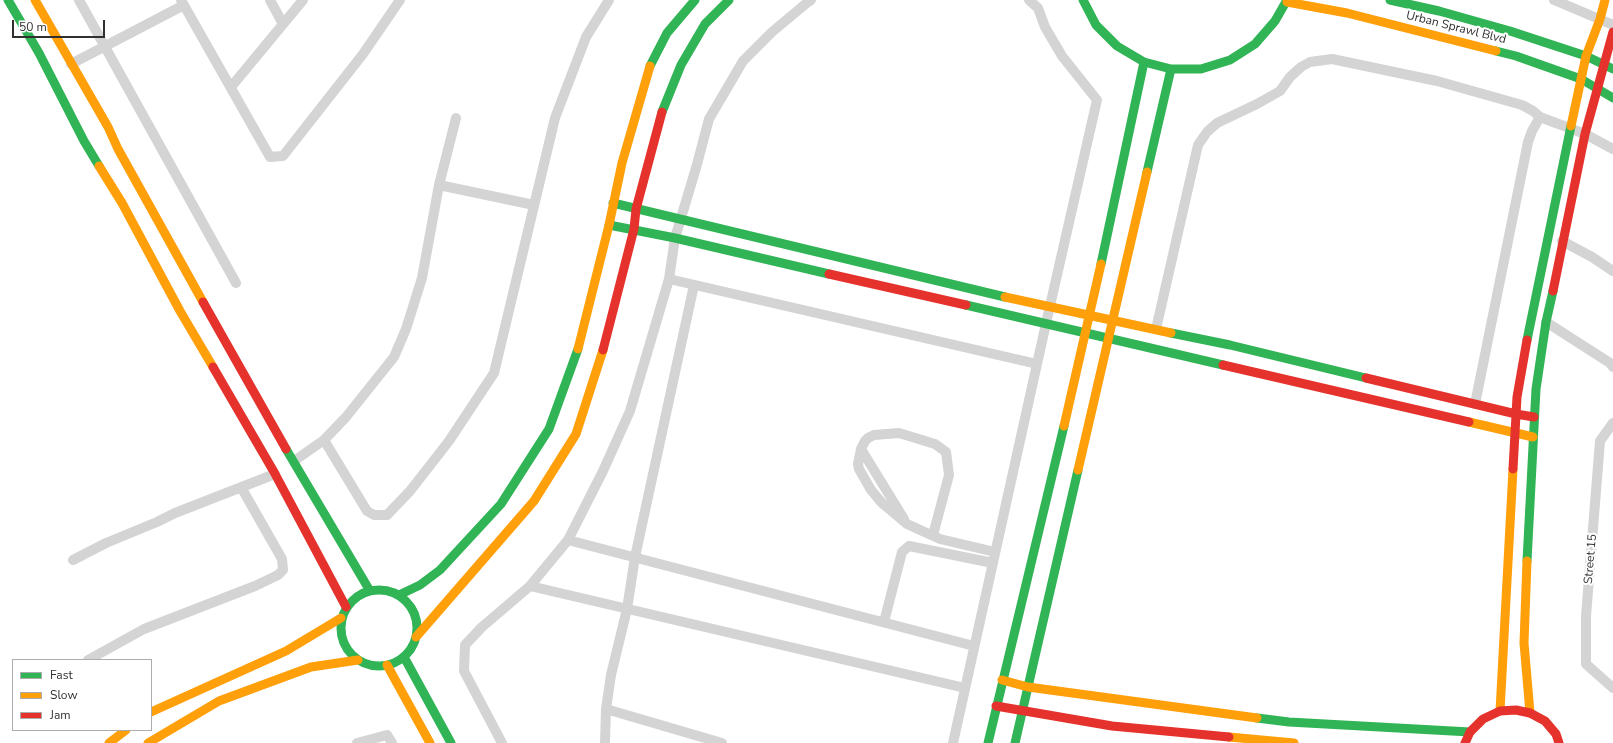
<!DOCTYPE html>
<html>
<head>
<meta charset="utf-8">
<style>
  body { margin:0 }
  #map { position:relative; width:1613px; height:743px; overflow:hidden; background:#fff; font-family:"Nunito Sans",sans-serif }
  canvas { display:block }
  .legend { position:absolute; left:12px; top:659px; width:140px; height:72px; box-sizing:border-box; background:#fff; border:1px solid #acacac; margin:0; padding:5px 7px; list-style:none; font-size:12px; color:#303030 }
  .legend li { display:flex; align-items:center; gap:8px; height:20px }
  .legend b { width:20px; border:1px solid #acacac }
  .scale { position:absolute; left:12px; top:20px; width:93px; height:18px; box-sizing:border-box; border:2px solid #303030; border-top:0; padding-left:5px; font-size:12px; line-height:14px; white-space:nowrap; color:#303030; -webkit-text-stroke:3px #fff; paint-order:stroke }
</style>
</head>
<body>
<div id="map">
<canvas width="1613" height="743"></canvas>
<ul class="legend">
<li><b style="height:5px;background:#30b455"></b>Fast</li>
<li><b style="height:5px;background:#ff9f0a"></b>Slow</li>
<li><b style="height:5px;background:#e5322d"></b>Jam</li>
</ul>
<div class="scale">50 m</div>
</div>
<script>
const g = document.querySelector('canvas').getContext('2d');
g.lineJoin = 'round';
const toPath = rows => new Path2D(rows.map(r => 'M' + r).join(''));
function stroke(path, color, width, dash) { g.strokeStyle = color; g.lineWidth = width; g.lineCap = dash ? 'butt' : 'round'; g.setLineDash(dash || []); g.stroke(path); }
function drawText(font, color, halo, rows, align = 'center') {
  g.font = font + ' "Nunito Sans",sans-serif'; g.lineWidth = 4; g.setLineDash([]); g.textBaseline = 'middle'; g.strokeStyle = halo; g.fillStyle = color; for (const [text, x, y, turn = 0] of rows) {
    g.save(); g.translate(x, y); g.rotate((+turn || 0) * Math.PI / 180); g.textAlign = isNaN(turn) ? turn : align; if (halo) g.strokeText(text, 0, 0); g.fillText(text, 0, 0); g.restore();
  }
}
stroke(toPath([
  [79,0,236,283],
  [181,0,270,157,283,156,363,54,400,0],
  [270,0,283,24],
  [1554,0,1613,25],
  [71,64,184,5],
  [231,87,303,0],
  [1540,117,1585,134,1613,149],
  [439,185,534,205],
  [1562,241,1592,257,1613,271],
  [669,279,1037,364],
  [1546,322,1610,363,1613,367],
  [1156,329,1198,145,1207,132,1217,123,1257,104,1280,91,1290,77,1301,67,1310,62,1332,59,1437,81,1522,105,1533,111,1540,117,1532,131,1528,142,1475,404],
  [1613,423,1600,441,1586,616,1586,664,1613,688],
  [324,440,367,511,374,515,387,515,410,491,449,441,494,373,555,118,586,37,609,0],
  [861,449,904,519],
  [294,461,324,440,346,417,394,357,406,329,422,278,439,185,456,118],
  [933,535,949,475,946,452,935,444,899,433,874,435,868,438,865,441,861,449,858,464,859,469,871,490,882,503,907,524,940,539,995,552],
  [568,540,974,646],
  [73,560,106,543,157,522,175,513,275,474],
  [530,586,965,688],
  [884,622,902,552,909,546,993,563],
  [88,660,144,629,255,586,278,575,283,570,282,559,241,487],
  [606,709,722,743],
  [357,743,387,735,392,743],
  [502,743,464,671,465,645,482,627,530,586,568,540,603,471,630,411,669,279,675,238,696,168,709,119,743,61,772,32,808,2,811,0],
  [605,743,606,709,611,675,627,609,635,557,694,285],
  [953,743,1047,319,1097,100,1062,56,1045,27,1038,8,1029,0]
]), '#d4d4d4', 10);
stroke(toPath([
  [8,0,39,53,84,141,99,166],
  [1083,0,1096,25,1117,46,1144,62,1171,69,1201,69,1230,60,1255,44,1275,21,1287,0],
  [1390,0,1439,11,1510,31,1586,56,1613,69],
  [1496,51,1516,56,1581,79,1613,98],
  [650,66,667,33,695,0],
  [662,112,681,65,705,24,729,0],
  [1147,172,1171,69],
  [613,203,1005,297],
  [609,225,675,238,829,274],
  [1101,264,1144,62],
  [966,305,1223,365],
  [1171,333,1230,345,1366,378],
  [1527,340,1571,126],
  [286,449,370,591],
  [1527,561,1536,389,1546,322,1553,291],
  '341 628a38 38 0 1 1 76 0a38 38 0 1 1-76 0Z',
  [399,595,420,585,440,570,501,504,549,429,578,349],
  [404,657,451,743],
  [1257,718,1289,722,1470,732],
  [988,743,1064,426],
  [1015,743,1078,470]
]), '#30b455', 9);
stroke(toPath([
  [35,0,108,127,118,149,203,302],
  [1287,2,1347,13,1496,51],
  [1571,126,1586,56,1600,19,1605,0],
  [99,166,122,203,180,311,213,367],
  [1005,297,1171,333],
  [578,349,609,225,622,163,650,66],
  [1469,422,1533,437],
  [1064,426,1101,264],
  [1078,470,1147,172],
  [1527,561,1524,643,1530,713],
  [416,637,534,501,576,434,603,350],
  [387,665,430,743],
  [1002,680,1028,687,1257,718],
  [1500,711,1513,469],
  [151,712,286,651,341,618],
  [1229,737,1294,743],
  [109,743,126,730],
  [148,743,219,701,311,667,358,660]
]), '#ff9f0a', 9);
stroke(toPath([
  [829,274,966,305],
  [1553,291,1585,134,1613,32],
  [203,302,286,449],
  [603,350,634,229,636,209,662,112],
  [1223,365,1469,422],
  [213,367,274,472,346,607],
  [1366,378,1516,414,1534,417],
  [1513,469,1517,397,1527,340],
  [996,706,1112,726,1229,737],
  [1465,743,1470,732,1483,719,1500,711,1516,710,1530,713,1545,721,1556,734,1559,743]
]), '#e5322d', 9);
drawText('12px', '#303030', '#fff', [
  ["Urban Sprawl Blvd",1456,28,14],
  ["Street 15",1591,559,-85]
]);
</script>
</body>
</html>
